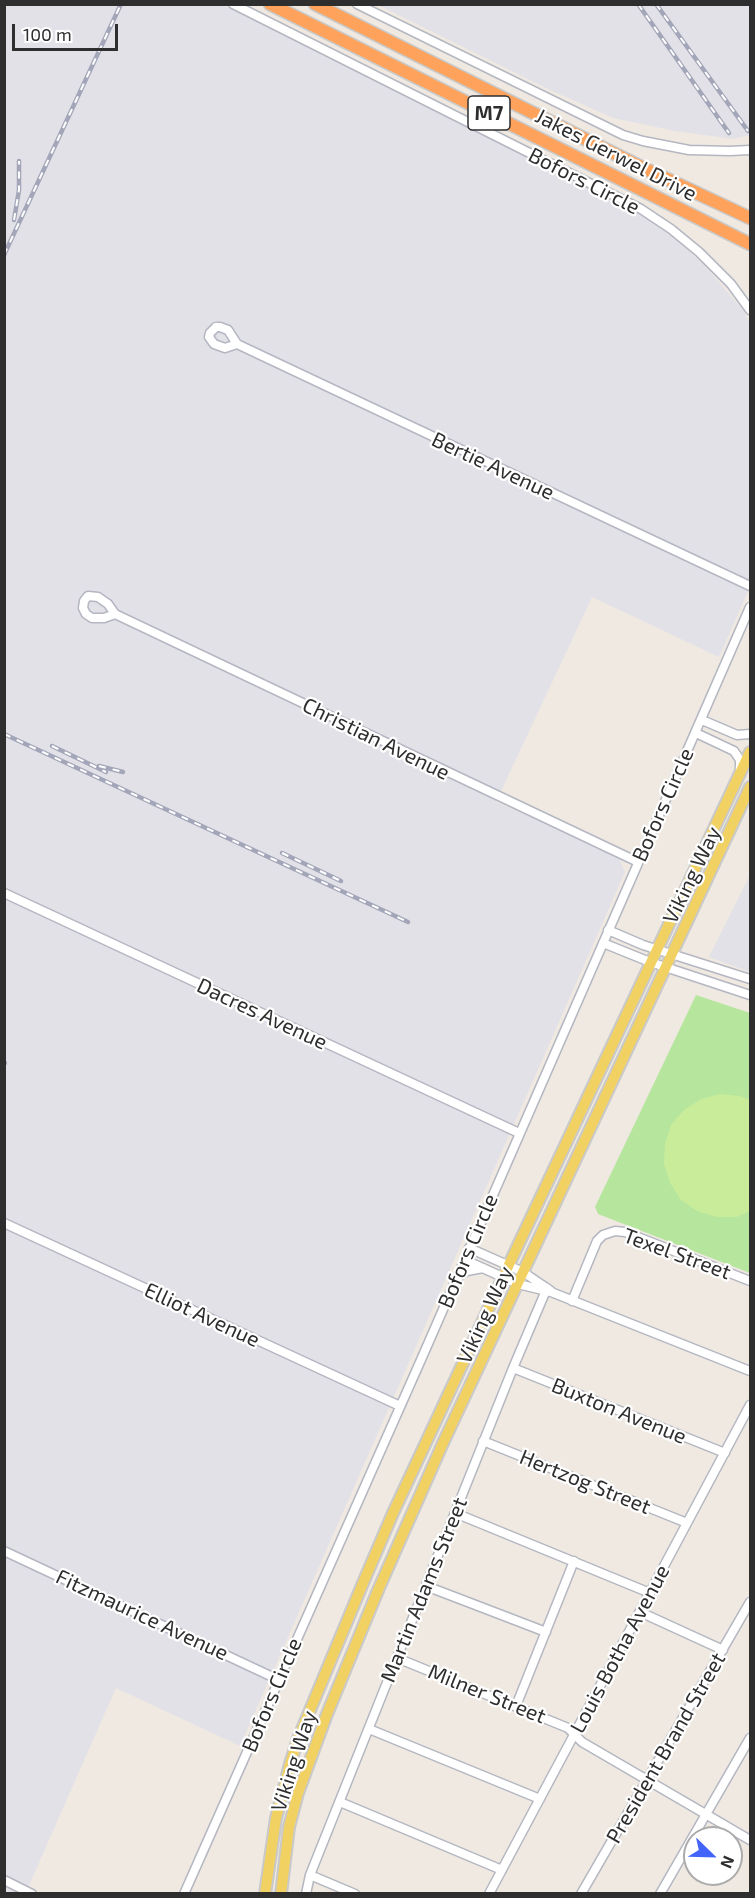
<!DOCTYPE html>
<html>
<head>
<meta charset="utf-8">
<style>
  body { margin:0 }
  #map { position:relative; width:755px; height:1898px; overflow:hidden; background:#efe9e1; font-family:"Exo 2",sans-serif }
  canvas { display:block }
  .frame { position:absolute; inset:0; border:6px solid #2e2e2e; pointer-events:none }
  .north { position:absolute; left:683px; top:1826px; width:60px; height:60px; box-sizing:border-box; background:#fff; border:2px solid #ababab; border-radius:50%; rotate:113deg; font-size:16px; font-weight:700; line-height:24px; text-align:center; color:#2e2e2e }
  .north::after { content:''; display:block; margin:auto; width:21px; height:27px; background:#4264fb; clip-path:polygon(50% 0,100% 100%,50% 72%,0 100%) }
  .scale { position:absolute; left:12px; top:24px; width:106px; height:27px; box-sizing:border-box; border:3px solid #2e2e2e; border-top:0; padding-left:8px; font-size:18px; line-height:21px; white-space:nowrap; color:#2e2e2e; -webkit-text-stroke:4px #fff; paint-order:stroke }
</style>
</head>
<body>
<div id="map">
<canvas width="755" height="1898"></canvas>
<div class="frame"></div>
<div class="north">N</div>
<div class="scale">100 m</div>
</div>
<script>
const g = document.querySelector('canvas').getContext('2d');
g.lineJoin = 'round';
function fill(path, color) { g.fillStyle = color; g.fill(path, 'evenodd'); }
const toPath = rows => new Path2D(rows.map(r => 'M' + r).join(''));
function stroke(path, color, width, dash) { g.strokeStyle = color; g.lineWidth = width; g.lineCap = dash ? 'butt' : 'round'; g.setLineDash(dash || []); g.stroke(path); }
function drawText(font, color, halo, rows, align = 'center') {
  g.font = font + ' "Exo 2",sans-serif'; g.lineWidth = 4.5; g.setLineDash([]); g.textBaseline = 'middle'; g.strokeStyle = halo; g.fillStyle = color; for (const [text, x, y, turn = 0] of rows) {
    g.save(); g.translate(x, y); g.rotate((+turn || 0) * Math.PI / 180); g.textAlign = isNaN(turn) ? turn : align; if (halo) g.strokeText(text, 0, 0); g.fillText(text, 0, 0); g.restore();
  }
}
fill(toPath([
  [5,5,223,5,630,207,675,239,704,265,743,310,750,323,750,587,719,657,592,597,496,802,617,854,625,872,240,1746,116,1688,27,1890,32,1893,5,1894],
  [378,5,750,5,750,135,733,139,675,131,613,118,550,90],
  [750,875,750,972,709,957]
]), '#e3e1e8');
fill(toPath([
  [696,995,750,1013,750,1273,598,1214,595,1207]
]), '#b6e59e');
fill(toPath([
  [720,1094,740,1096,750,1100,750,1211,737,1217,717,1217,697,1211,681,1200,670,1183,664,1164,665,1144,671,1125,684,1110,701,1099]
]), '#c9ec9a');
const minor = toPath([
  [233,4,641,209,671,229,699,252,731,284,750,310],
  [357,4,623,135,643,141,689,150,730,151,750,150],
  [216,327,220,327,228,330,237,344,225,348,214,344,209,337,210,333,216,327],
  [237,344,750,586],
  [115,614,104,618,92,618,86,614,83,608,84,601,88,596,98,597,108,604,115,614,638,862],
  [702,720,737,735,750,734],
  [696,733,734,751,740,760,740,770],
  [4,893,519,1133],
  [608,930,643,945,750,979],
  [603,943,650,962,750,995],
  [4,1223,400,1406],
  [469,1248,523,1272,551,1291],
  [465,1260,518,1284,551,1292,750,1371],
  [457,1278,467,1271,483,1268],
  [572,1301,597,1241,603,1235,615,1231,625,1232,750,1281],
  [513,1368,725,1453],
  [483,1441,687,1523],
  [455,1513,650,1593],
  [4,1551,279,1680],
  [426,1586,546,1632],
  [640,1612,723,1650],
  [397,1658,568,1728,582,1742,750,1840],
  [516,1706,574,1561],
  [369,1729,540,1799],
  [340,1802,502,1870],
  [310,1875,355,1894],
  [4,1880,32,1894],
  [184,1894,424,1353,750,607],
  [306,1894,310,1875,378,1705,513,1368,547,1288],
  [489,1894,750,1405],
  [581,1894,750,1602],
  [660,1894,750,1738]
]);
const major = toPath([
  [265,1894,276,1818,290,1764,298,1739,363,1583,393,1513,513,1256,750,752],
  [281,1894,289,1827,298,1793,327,1714,379,1588,443,1443,750,787]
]);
const highway = toPath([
  [270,4,750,244],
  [315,4,637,165,750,218]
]);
stroke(minor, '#b4b7c1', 11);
stroke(major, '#c9c9c9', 14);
stroke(highway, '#c9c9c9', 15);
stroke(minor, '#fff', 8);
stroke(major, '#f2d163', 10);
stroke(highway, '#ffa35c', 12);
const rail = toPath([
  [638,4,729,133],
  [656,4,748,131],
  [14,220,19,190,19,161],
  [4,255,121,4],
  [4,734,408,922],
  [52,746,106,772],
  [99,766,123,772],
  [282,853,341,881],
  [4,1063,5,1063]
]);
stroke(rail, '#a3a6b8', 4.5);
stroke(rail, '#fff', 2, [7]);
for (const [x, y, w] of [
  [489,113,42]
]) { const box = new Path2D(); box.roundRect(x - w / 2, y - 17, w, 34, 4.5); g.fillStyle = '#fff'; g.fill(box); stroke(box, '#2e2e2e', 1.5); }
drawText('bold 20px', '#2e2e2e', null, [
  ["M7",489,113]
]);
drawText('21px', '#2e2e2e', '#fff', [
  ["Jakes Gerwel Drive",616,155,27],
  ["Bofors Circle",584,181,27],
  ["Bertie Avenue",493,466,25],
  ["Christian Avenue",376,739,26],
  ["Bofors Circle",663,805,-66],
  ["Viking Way",692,875,-64],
  ["Dacres Avenue",262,1014,25],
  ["Bofors Circle",468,1251,-67],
  ["Texel Street",677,1254,20],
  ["Elliot Avenue",202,1315,25],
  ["Viking Way",485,1315,-65],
  ["Buxton Avenue",619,1411,22],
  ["Hertzog Street",585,1482,22],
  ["Martin Adams Street",424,1590,-68],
  ["Fitzmaurice Avenue",142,1615,25],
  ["Louis Botha Avenue",620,1649,-62],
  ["Milner Street",487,1694,22],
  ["Bofors Circle",272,1695,-67],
  ["President Brand Street",666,1748,-60],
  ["Viking Way",294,1761,-72]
]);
</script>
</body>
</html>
